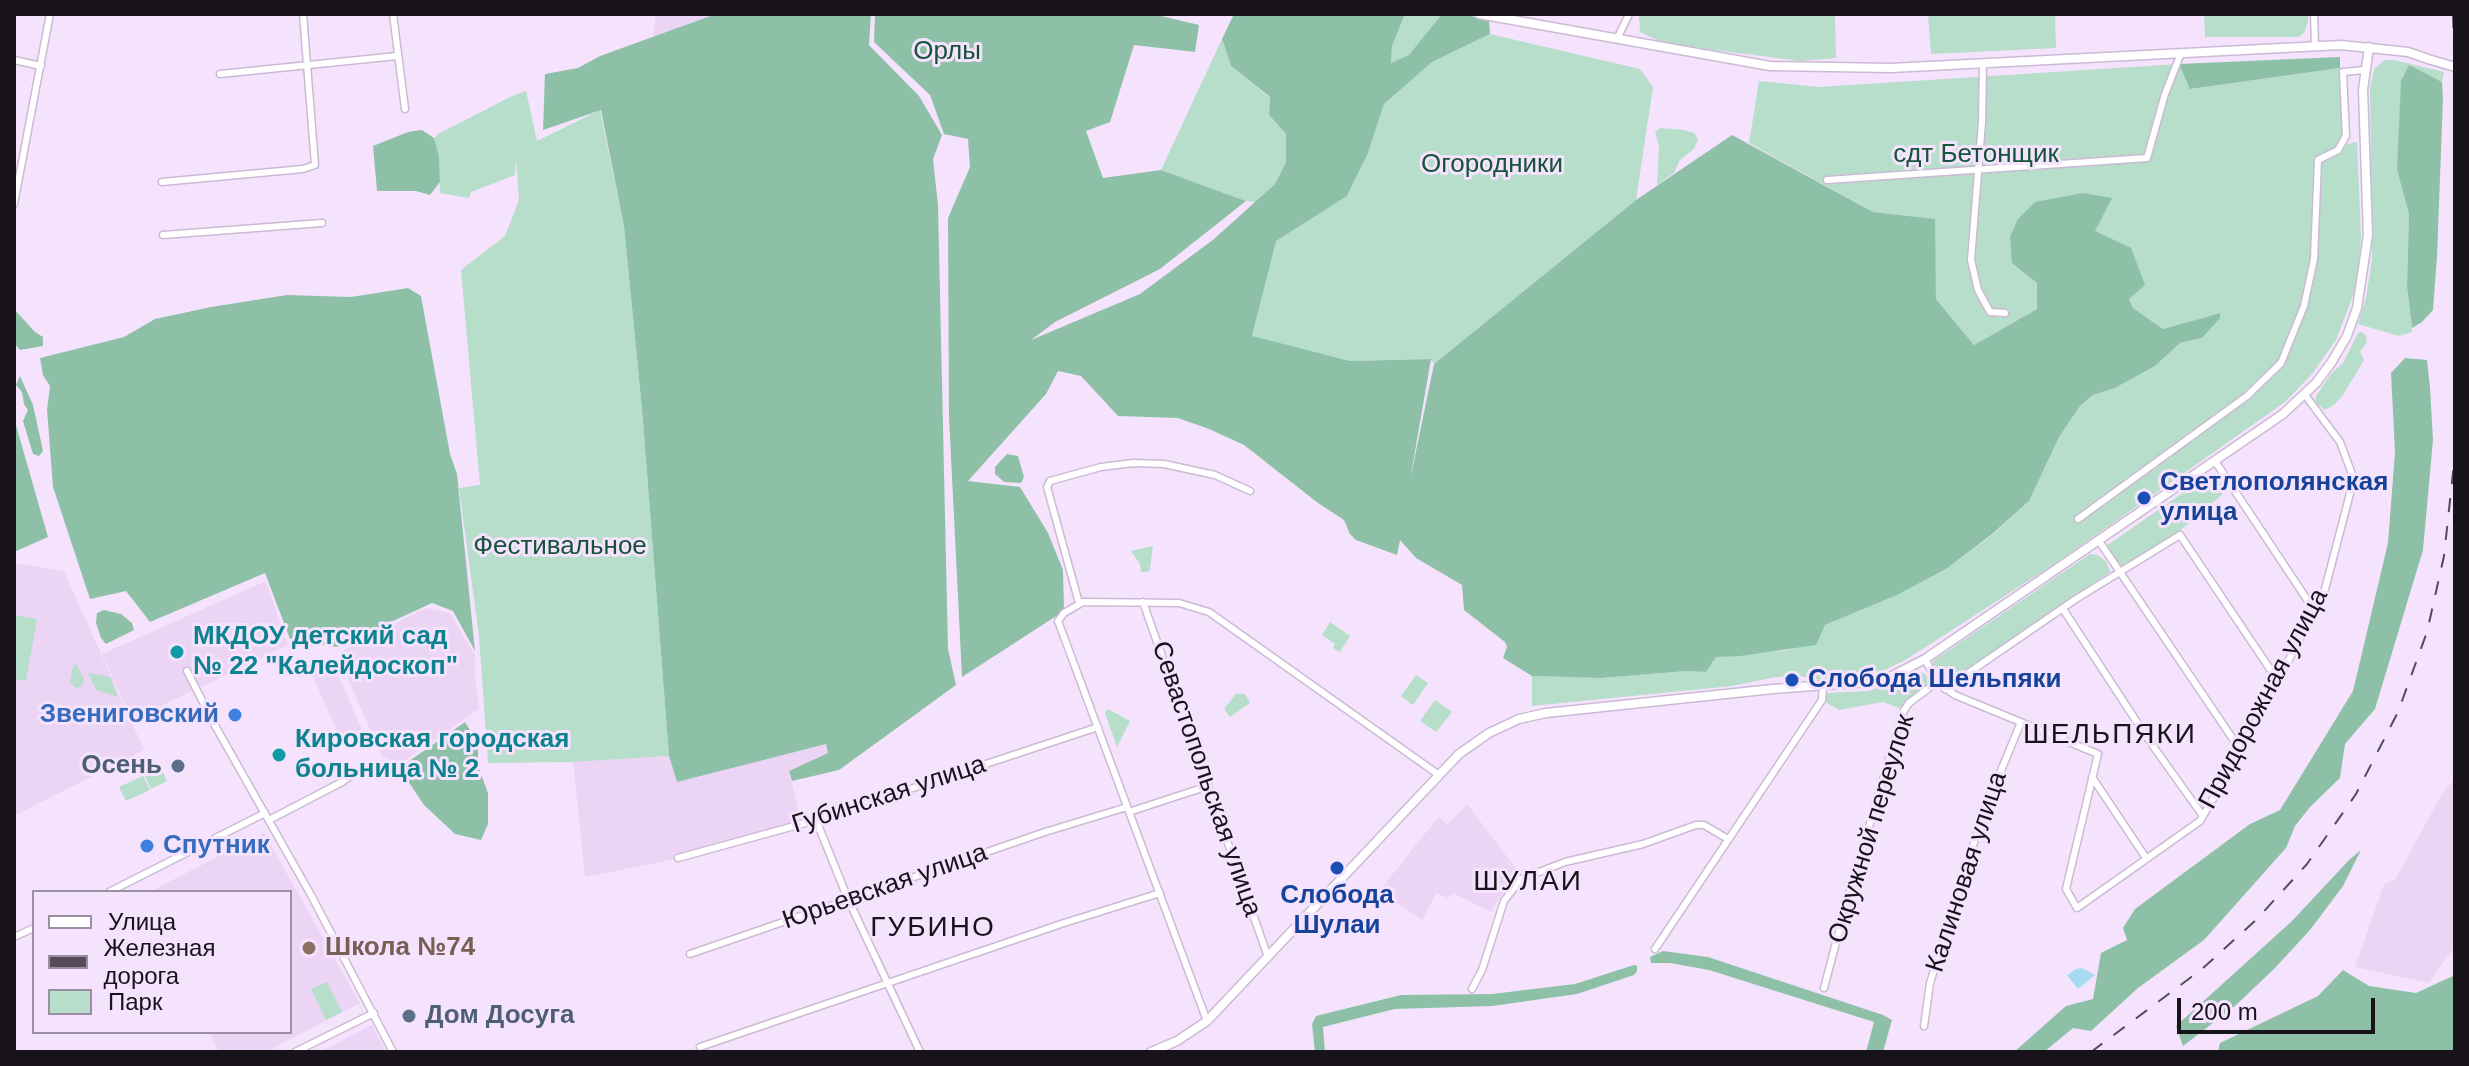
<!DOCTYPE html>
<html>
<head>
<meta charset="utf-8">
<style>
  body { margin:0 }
  #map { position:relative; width:2469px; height:1066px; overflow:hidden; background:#f5e3fd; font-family:Helvetica,sans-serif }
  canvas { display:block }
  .frame { position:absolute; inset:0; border:16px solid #18121b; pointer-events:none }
  .legend { position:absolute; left:32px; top:890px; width:260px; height:144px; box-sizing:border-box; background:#f5e3fd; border:2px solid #9d8fa3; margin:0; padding:10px 14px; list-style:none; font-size:24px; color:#18121b }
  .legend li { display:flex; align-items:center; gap:16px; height:40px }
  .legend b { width:40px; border:2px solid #9d8fa3 }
  .scale { position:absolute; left:2177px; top:998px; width:198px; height:36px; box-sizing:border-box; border:4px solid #18121b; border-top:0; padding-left:10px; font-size:24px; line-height:28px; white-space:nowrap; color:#18121b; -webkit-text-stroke:6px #f5e3fd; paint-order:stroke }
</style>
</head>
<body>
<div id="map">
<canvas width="2469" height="1066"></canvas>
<div class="frame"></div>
<ul class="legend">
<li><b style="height:10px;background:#fff"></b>Улица</li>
<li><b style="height:10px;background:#554b59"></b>Железная дорога</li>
<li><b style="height:22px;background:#b6deca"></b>Парк</li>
</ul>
<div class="scale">200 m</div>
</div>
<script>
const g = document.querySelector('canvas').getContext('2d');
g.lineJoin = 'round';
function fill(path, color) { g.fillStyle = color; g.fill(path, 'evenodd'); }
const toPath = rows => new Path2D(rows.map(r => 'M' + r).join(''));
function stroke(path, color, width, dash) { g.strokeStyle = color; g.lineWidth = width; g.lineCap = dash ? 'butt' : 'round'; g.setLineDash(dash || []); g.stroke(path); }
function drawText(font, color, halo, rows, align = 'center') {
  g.font = font + ' Helvetica,sans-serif'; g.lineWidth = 6; g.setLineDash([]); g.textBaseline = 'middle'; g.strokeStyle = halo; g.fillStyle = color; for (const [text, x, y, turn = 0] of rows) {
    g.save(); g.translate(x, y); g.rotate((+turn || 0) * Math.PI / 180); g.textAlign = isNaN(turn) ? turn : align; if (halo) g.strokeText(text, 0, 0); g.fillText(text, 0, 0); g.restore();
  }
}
fill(toPath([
  [656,14,715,14,701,23,652,42],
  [14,563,64,571,144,750,14,816],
  [266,581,288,645,132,720,102,654],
  [426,608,450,613,475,655,475,678,479,709,400,764,382,756,339,659,342,651,353,644],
  [333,662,365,737,344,747,311,672],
  [826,743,828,753,789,771,802,823,711,852,585,877,573,762,669,756,677,782],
  [2455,779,2455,950,2452,950,2429,983,2355,967,2384,884,2395,880,2443,792],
  [1467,804,1517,870,1491,912,1453,893,1448,898,1436,893,1422,920,1379,891,1439,816,1447,825],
  [264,833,360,1003,266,1052,219,1052,209,1032,290,1032,290,892,149,892],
  [372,1025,386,1052,320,1052]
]), '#ecd4f5');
fill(toPath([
  [1405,14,1442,14,1409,56,1391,63,1392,46],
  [1639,14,1835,14,1836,58,1800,61,1690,47,1657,40,1640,32],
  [1928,14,2055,14,2056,48,1931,54],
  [2204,14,2308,14,2308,22,2304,33,2299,37,2205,37],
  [1490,34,1640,69,1653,87,1636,200,1434,364,1430,359,1350,361,1252,337,1275,241,1347,196,1368,153,1384,104,1432,62],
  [1222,39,1231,66,1270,98,1269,115,1286,134,1286,162,1275,184,1256,202,1246,201,1161,170],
  [2385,60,2394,60,2444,72,2442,82,2409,66,2406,199,2409,214,2407,287,2412,332,2399,336,2358,324,2366,298,2372,260,2370,88,2374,69],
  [2179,64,2191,89,2340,68,2345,129,2339,146,2357,142,2361,238,2359,266,2354,293,2336,340,2312,374,2285,402,2059,561,1907,659,1883,671,1820,680,1798,676,1776,677,1732,686,1532,706,1532,676,1601,678,1687,671,1706,672,1716,657,1789,650,1825,625,1897,595,1946,569,1991,536,2029,501,2059,437,2080,406,2093,395,2115,388,2155,366,2180,343,2202,338,2220,313,2163,329,2133,308,2129,299,2037,283,2037,309,1974,345,1936,299,1934,219,1873,212,1749,143,1759,81,1819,87],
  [526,91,537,141,600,110,624,226,642,409,669,756,573,762,488,763,479,636,459,488,480,485,461,270,505,236,519,200,516,158,515,175,471,192,469,198,440,193,439,156,434,138,440,133,512,96],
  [1660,128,1684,130,1694,133,1698,139,1694,149,1680,160,1674,173,1657,185,1659,146,1655,132],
  [2362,332,2366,336,2367,342,2360,352,2364,360,2343,395,2334,405,2325,410,2317,404,2315,398,2330,375,2343,363,2358,333],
  [2211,476,2219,480,2223,489,2222,495,2178,532,2123,567,2117,563,2106,546,2206,477],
  [1153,546,1150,569,1148,572,1141,572,1140,564,1131,551],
  [2090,554,2097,555,2106,561,2110,572,1949,682,1941,681,1936,676,1932,666,1933,661],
  [14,615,37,619,26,681,14,679],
  [1330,622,1350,636,1340,652,1333,648,1335,644,1322,635],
  [76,664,84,679,82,686,76,688,70,683,73,666],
  [1917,671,1925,674,1929,681,1926,687,1899,708,1883,702,1839,710,1825,702,1827,693,1869,691],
  [88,673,110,677,118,697,96,690],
  [1416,675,1428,683,1413,705,1401,696],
  [1236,694,1245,694,1250,703,1230,717,1224,709],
  [1435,700,1452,712,1436,732,1420,721],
  [1108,709,1130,721,1117,747,1105,713],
  [161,768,167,781,151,789,145,776],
  [143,776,150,790,126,801,119,787],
  [327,982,342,1012,326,1020,311,989]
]), '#b6deca');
fill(toPath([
  [716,14,871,14,869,45,919,96,942,135,933,159,938,205,948,649,956,685,839,770,792,781,789,771,828,753,826,744,677,782,669,756,642,409,624,226,601,110,543,130,545,74,578,68,600,56],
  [875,14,1153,14,1199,25,1195,52,1134,45,1110,122,1086,131,1103,178,1161,170,1246,201,1160,269,1055,322,1031,340,1140,294,1214,239,1275,184,1286,162,1286,134,1269,115,1270,97,1231,66,1222,39,1234,14,1405,14,1392,46,1391,63,1409,55,1442,14,1462,14,1489,20,1490,34,1432,62,1384,104,1368,153,1347,196,1276,241,1252,336,1350,361,1431,359,1410,480,1434,364,1636,200,1732,135,1873,212,1935,219,1936,299,1974,345,2037,309,2037,283,2012,263,2010,237,2018,219,2035,202,2083,193,2112,198,2095,231,2131,248,2145,285,2129,299,2133,308,2163,329,2220,313,2220,318,2202,338,2180,343,2155,366,2115,388,2093,395,2080,406,2059,437,2029,501,1991,535,1946,569,1897,595,1825,625,1816,645,1740,656,1716,657,1706,672,1687,671,1601,678,1532,676,1503,658,1507,647,1505,642,1464,610,1462,585,1416,558,1400,540,1397,555,1356,540,1350,534,1344,520,1318,503,1244,445,1209,429,1178,418,1118,416,1081,376,1058,371,1046,394,968,481,1020,487,1048,533,1063,570,1064,611,962,677,949,417,948,218,970,167,968,139,944,134,930,95,874,42],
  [2340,57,2340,68,2190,89,2179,64],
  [2409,65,2442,82,2443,99,2437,257,2433,310,2422,322,2412,328,2407,287,2409,214,2397,169,2401,81],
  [422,130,434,138,439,156,440,182,430,195,416,191,377,191,373,146,408,132],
  [408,288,421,296,450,454,457,474,475,651,453,611,432,603,337,647,290,639,265,573,150,622,126,591,90,599,53,487,47,410,50,386,43,375,40,358,124,337,155,319,211,307,287,295,351,297],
  [14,309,35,332,43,337,43,346,20,350,14,343],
  [2405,358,2427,360,2430,387,2433,440,2423,550,2375,709,2345,744,2340,778,2310,807,2295,826,2286,848,2204,940,2138,988,2091,1031,2073,1028,2044,1052,2014,1052,2066,1006,2093,999,2101,953,2127,940,2123,928,2135,909,2250,824,2280,810,2353,691,2388,543,2395,452,2391,373],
  [20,376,33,405,43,451,39,456,33,454,23,421,28,410,24,404,22,392,16,385],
  [14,418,48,537,14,552],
  [1007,454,1018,456,1024,477,1021,483,1004,482,995,474,995,467],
  [104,610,121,614,132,623,134,630,106,644,101,638,96,623,97,613],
  [465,722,478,743,478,766,488,793,488,824,481,840,455,834,424,805,408,781,405,764],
  [2361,850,2343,886,2310,930,2274,969,2235,1006,2183,1046,2176,1026,2292,921,2349,860],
  [1663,951,1708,957,1883,1015,1892,1020,1883,1052,1866,1052,1874,1022,1709,970,1670,963,1651,963,1650,957],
  [1634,965,1637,966,1637,971,1634,975,1577,994,1492,1006,1395,1009,1323,1027,1325,1052,1315,1052,1312,1024,1316,1016,1401,995,1492,994,1575,984],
  [2343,970,2369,986,2416,993,2455,975,2455,1052,2218,1052,2220,1043,2318,996]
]), '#8ec0a8');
fill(toPath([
  [2082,968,2095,975,2078,989,2067,975,2076,969]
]), '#a6dbf2');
const street = toPath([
  [393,14,405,109],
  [2314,14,2315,46],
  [1617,39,1629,14],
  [14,60,41,66],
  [1983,63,1982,122,1971,260,1978,290,1990,312,2005,313],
  [220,74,397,56],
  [1827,180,2147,158,2165,94,2181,53],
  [162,182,303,169,315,165,303,14],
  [14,204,50,14],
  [163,235,322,223],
  [2215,461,2314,610],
  [2078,519,2247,396,2281,363,2304,306,2314,259,2318,160,2338,150,2346,136,2343,72,2365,70],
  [2099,541,2241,751],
  [1143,602,1268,957],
  [1079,603,1047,487,1050,481,1101,467,1133,463,1164,464,1215,475,1250,491],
  [2063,609,2148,739,2203,816],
  [1925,659,1937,682,1955,695,2098,754,2066,889,2077,908,2200,821,2241,751,2324,593,2353,482,2352,474,2340,442,2305,395],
  [187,671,213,722,311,895,393,1052],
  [1945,689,2076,599,2180,535,2278,681],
  [2092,777,2146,858],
  [1129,812,1208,786],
  [269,820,342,782,353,774],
  [816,820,848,899,920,1052],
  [678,858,816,820,1098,727],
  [109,892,265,813],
  [14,937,34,928],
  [1655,949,1822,700,1823,685],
  [690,954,1045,832,1127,807],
  [1824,988,1847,901,1903,712,1909,703,1937,682],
  [1472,989,1482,970,1504,901,1521,879,1565,862,1643,844,1696,825,1704,825,1728,839],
  [1207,1021,1058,621,1064,613,1083,602,1179,603,1209,612,1439,775],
  [1924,1026,1930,983,1982,817,2021,722],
  [700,1047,1064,923,1160,893],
  [295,1052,374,1013]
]);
const secondary = toPath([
  [1479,14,1770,66,1891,68,2341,45,2408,52,2428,59],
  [1151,1052,1177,1041,1207,1021,1459,754,1489,733,1519,719,1546,713,1773,689,1867,682,1888,678,1925,659,2283,414,2316,383,2331,363,2347,336,2357,308,2368,235,2363,90,2369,47]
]);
stroke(street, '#ccbad4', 9);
stroke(secondary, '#ccbad4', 11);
stroke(street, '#fff', 6);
stroke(secondary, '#fff', 8);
stroke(toPath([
  [2453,14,2455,78],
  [2091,1052,2202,969,2257,919,2307,864,2356,794,2398,712,2427,632,2444,556,2455,454]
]), '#554b59', 2, [14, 14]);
const secondaryBridge = toPath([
  [2428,59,2455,67]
]);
stroke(secondaryBridge, '#ccbad4', 11, []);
stroke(secondaryBridge, '#fff', 8);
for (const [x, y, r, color] of [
  [2144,498,8,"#1a4fb4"],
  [177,652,8,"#0f9aa8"],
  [1792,680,8,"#1a4fb4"],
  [235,715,8,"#3f7fe0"],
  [279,755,8,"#0f9aa8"],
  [178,766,8,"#5c6f8a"],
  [147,846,8,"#3f7fe0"],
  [1337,868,8,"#1a4fb4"],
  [309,948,8,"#8d6e63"],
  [409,1016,8,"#5c6f8a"]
]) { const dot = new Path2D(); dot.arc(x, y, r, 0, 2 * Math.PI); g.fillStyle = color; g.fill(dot); stroke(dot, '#f5e3fd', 3); }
drawText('26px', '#15533b', '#f5e3fd', [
  ["Орлы",947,52],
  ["сдт Бетонщик",1976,155],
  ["Огородники",1492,165],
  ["Фестивальное",560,547]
]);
drawText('bold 26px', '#164399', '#f5e3fd', [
  ["Светлополянская",2160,483],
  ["улица",2160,513],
  ["Слобода Шельпяки",1808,680],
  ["Слобода",1337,896,"center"],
  ["Шулаи",1337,926,"center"]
], 'left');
drawText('bold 26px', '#0d838f', '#f5e3fd', [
  ["МКДОУ детский сад",193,637],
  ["№ 22 \"Калейдоскоп\"",193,667],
  ["Кировская городская",295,740],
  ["больница № 2",295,770]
], 'left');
drawText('26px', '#18121b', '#f5e3fd', [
  ["Придорожная улица",2264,699,-62],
  ["Севастопольская улица",1206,779,71],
  ["Губинская улица",889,795,-18],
  ["Окружной переулок",1872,829,-73],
  ["Калиновая улица",1967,872,-72],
  ["Юрьевская улица",885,887,-19]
]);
drawText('bold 26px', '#366cbe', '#f5e3fd', [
  ["Звениговский",219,715],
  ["Спутник",163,846,"left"]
], 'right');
drawText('bold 26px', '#4e5e75', '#f5e3fd', [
  ["Осень",162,766],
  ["Дом Досуга",425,1016,"left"]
], 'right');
drawText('bold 26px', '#785e54', '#f5e3fd', [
  ["Школа №74",325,948]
], 'left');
g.letterSpacing = '2px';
drawText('28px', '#18121b', '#f5e3fd', [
  ["ШЕЛЬПЯКИ",2110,735],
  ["ШУЛАИ",1528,882],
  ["ГУБИНО",933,928]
]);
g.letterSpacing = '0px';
</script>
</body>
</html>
